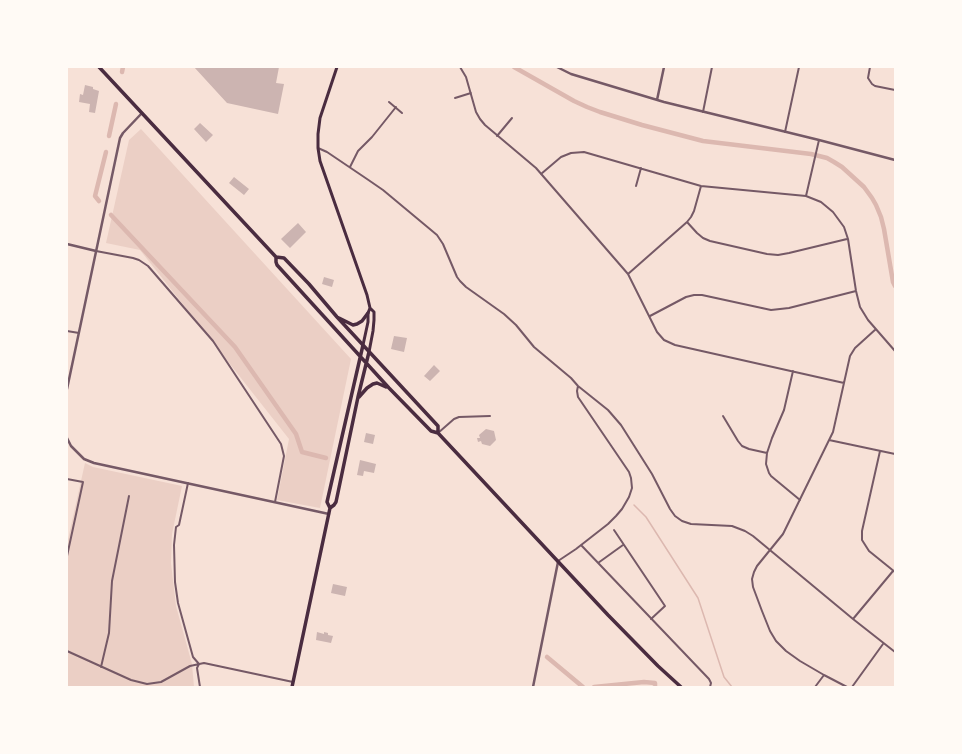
<!DOCTYPE html>
<html>
<head>
<meta charset="utf-8">
<style>
  body { margin:0 }
  #map { position:relative; width:962px; height:754px; overflow:hidden; background:#f7e1d7; font-family:Arial,sans-serif }
  canvas { display:block }
  .frame { position:absolute; inset:0; border:68px solid #fffaf5; pointer-events:none }
</style>
</head>
<body>
<div id="map">
<canvas width="962" height="754"></canvas>
<div class="frame"></div>
</div>
<script>
const g = document.querySelector('canvas').getContext('2d');
g.lineJoin = 'round';
function fill(path, color) { g.fillStyle = color; g.fill(path, 'evenodd'); }
const toPath = rows => new Path2D(rows.map(r => 'M' + r).join(''));
function stroke(path, color, width, dash) { g.strokeStyle = color; g.lineWidth = width; g.lineCap = dash ? 'butt' : 'round'; g.setLineDash(dash || []); g.stroke(path); }
fill(toPath([
  [141,129,351,359,320,508,277,500,289,439,140,250,106,243,129,140],
  [85,463,93,467,182,486,172,534,171,563,176,606,192,664,194,687,67,687,67,544]
]), '#ebcfc5');
stroke(toPath([
  [634,505,646,517,698,598,724,677,732,687]
]), '#dcb8b0', 1.5);
stroke(toPath([
  [514,67,574,101,587,107,600,112,642,125,703,141,811,154,827,158,834,162,842,167,864,187,872,198,876,205,881,217,884,229,893,282,895,286],
  [122,72,123,67],
  [109,136,116,104],
  [99,201,95,196,106,152],
  [111,215,235,347,296,434,302,452,326,458],
  [547,657,583,687],
  [594,687,644,682,655,683,655,687]
]), '#dcb8b0', 4.5);
fill(toPath([
  [194,67,279,67,276,83,284,84,278,114,227,103],
  [85,85,93,87,93,89,99,91,95,113,89,112,90,104,79,102,80,94,83,95],
  [200,123,213,135,206,142,194,129],
  [234,177,249,189,244,195,229,183],
  [298,223,306,232,290,248,281,239],
  [324,277,334,280,332,287,322,284],
  [394,336,407,338,404,352,391,349],
  [434,365,440,371,430,381,424,376],
  [486,429,494,431,496,440,490,446,482,444,481,441,478,442,477,438,480,438,479,435],
  [366,433,375,435,373,444,364,442],
  [360,460,376,464,374,473,364,471,363,476,357,475],
  [333,584,347,587,345,596,331,593],
  [317,632,324,634,324,632,328,633,328,635,333,636,331,643,316,640]
]), '#ccb4b1');
stroke(toPath([
  [460,67,466,77,476,112,480,119,485,125,536,168,628,274,657,332,664,340,675,345,844,383],
  [870,67,868,78,872,84,875,86,895,90],
  [455,98,471,93],
  [389,102,402,113],
  [703,112,712,67],
  [785,132,799,67],
  [497,136,512,118],
  [318,148,327,152,367,179,383,190,437,235,443,244,457,277,460,281,466,287,504,314,516,325,534,347,571,378,578,386,608,410,621,425,652,474,670,509,675,516,682,521,691,524,732,526,745,531,753,536,853,619,895,652],
  [350,167,358,151,372,137,396,107],
  [541,174,561,157,571,153,584,152,701,186,806,196,821,202,833,212,844,227,848,239,856,291,860,307,868,320,895,351],
  [636,186,641,168],
  [806,196,819,140],
  [687,222,697,233,703,238,710,241,767,254,778,255,789,253,847,239],
  [96,251,133,258,139,260,148,266,213,341,281,444,284,456,275,502],
  [628,274,687,222,691,217,694,211,701,186],
  [650,316,686,297,694,295,702,295,771,310,789,308,856,291],
  [67,331,79,333],
  [793,371,784,410,772,438,767,453,766,464,769,473,771,476,800,500],
  [723,416,738,441,742,446,749,449,767,453],
  [438,433,454,419,459,417,490,416],
  [829,440,895,454],
  [880,451,862,531,862,540,869,551,895,572],
  [67,479,83,482,67,556],
  [188,483,179,525,176,527,174,545,175,582,178,603,193,657,199,664,197,668,200,687],
  [614,530,665,606,651,619],
  [581,545,709,679,711,683,710,687],
  [558,561,576,549,608,524,616,516,622,509,629,497,632,488,631,478,629,472,578,397,577,391,578,386],
  [598,563,623,545],
  [853,619,893,571],
  [67,651,131,680,147,684,161,682,190,666,204,663,293,682],
  [101,667,109,633,112,581,129,496],
  [815,687,824,675],
  [847,687,824,675,800,661,786,651,776,641,770,631,762,611,753,587,752,579,754,572,757,566,783,534,833,432,850,356,855,348,876,329],
  [852,687,883,644]
]), '#755966', 2);
stroke(toPath([
  [557,67,571,74,664,102,819,140,895,160],
  [657,100,664,67],
  [67,244,96,251],
  [67,389,120,138,123,133,142,113],
  [67,438,71,446,84,459,94,463,329,514],
  [533,687,558,562]
]), '#755966', 2.5);
stroke(toPath([
  [337,67,320,118,318,134,318,148,320,161,367,295,370,308,368,313,368,322,363,345],
  [369,352,373,331,374,320,374,312,370,308]
]), '#4a2c40', 3);
stroke(toPath([
  [99,67,276,257,276,262,277,265,389,388,431,431,438,433,608,615,658,666,681,687],
  [276,257,284,258,309,284,337,317,438,426,438,433],
  [339,318,353,325,357,324,362,321,368,313],
  [359,397,367,388,373,384,377,383,386,387],
  [330,508,334,505,336,502,358,397,369,352],
  [292,687,330,508,327,502,363,345]
]), '#4a2c40', 3.5);
</script>
</body>
</html>
